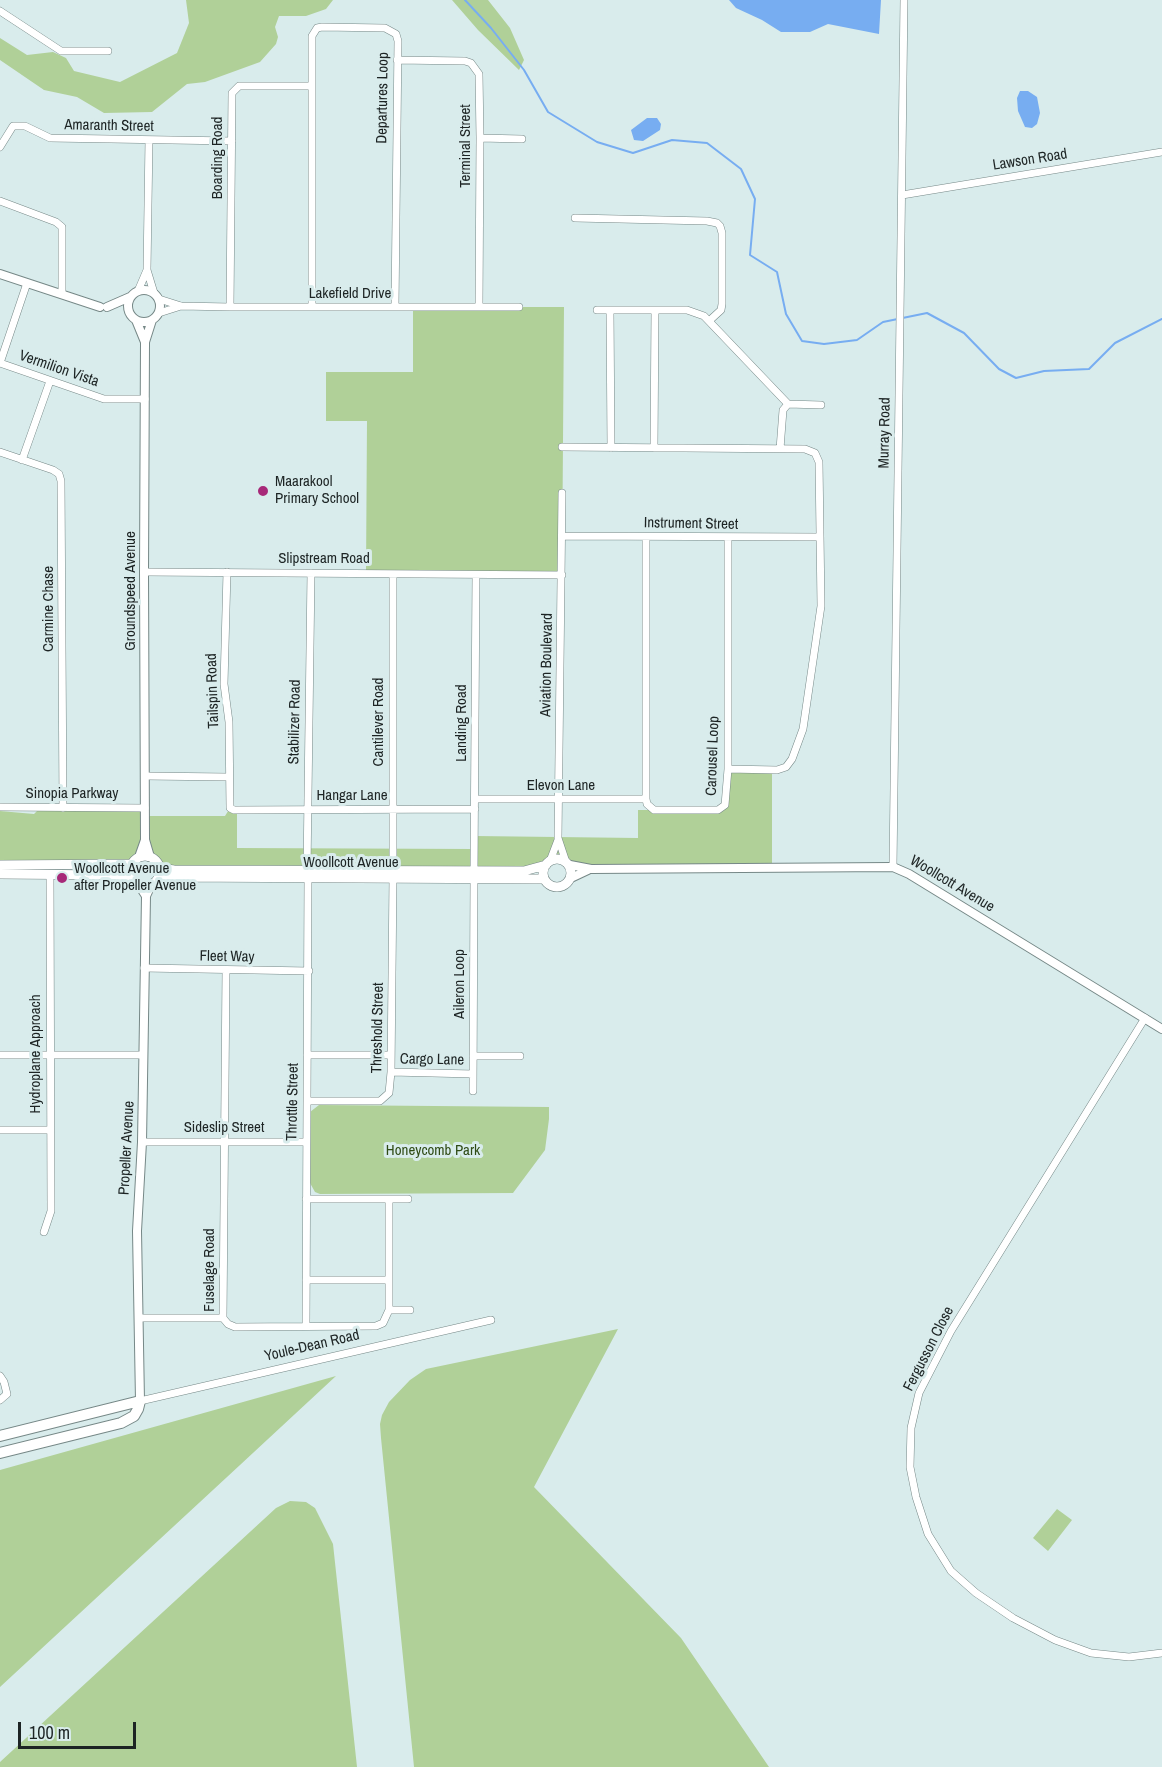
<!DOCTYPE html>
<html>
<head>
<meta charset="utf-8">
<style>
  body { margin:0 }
  #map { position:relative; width:1162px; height:1767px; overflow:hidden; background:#d9ecec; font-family:"Archivo Narrow",sans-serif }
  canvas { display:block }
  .scale { position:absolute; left:18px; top:1722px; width:118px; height:27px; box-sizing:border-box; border:3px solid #1d2424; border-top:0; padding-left:8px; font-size:18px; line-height:21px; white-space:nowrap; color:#1d2424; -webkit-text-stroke:4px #d9ecec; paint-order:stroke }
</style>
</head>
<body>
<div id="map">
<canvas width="1162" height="1767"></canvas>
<div class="scale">100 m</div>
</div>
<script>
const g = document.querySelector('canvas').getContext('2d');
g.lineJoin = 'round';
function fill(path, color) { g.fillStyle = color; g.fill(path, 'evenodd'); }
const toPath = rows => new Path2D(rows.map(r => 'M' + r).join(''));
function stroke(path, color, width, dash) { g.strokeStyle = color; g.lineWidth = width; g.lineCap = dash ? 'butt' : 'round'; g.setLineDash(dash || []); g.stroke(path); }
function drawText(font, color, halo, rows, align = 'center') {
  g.font = font + ' "Archivo Narrow",sans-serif'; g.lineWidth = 6; g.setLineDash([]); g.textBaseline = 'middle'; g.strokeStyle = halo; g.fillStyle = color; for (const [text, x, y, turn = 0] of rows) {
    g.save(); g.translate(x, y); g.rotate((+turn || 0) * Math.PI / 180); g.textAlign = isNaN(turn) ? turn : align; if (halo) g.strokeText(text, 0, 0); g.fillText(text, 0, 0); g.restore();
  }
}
fill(toPath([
  [186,0,333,0,326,9,306,16,279,16,275,27,278,37,276,44,260,62,205,82,187,84,152,112,104,113,77,97,44,90,0,60,0,38,27,55,53,52,66,58,74,71,120,82,177,53,189,23],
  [452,0,488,0,510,28,524,60,519,70,478,30],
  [413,307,564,307,562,575,366,573,367,421,326,421,326,372,413,372],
  [728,769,772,771,772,868,591,869,558,859,527,870,160,868,158,863,150,857,139,857,131,864,0,861,0,811,34,814,37,811,90,808,145,808,145,816,225,816,230,808,237,810,237,848,474,849,475,836,638,838,638,810,718,810,722,808],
  [319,1105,549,1107,549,1119,545,1150,513,1193,320,1194,315,1192,310,1183,310,1112],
  [618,1329,534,1487,681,1638,769,1767,414,1767,381,1438,380,1424,382,1415,389,1402,410,1380,426,1369],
  [336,1376,240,1465,0,1687,0,1470],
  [290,1501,306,1502,315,1508,333,1544,357,1767,0,1767,0,1762,276,1508],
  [1057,1509,1072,1520,1048,1551,1033,1538]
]), '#b0d098');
fill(toPath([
  [729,0,881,0,879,34,828,24,810,32,781,32,762,20,736,8],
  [1020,91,1028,91,1037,97,1040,113,1037,124,1032,128,1025,127,1018,111,1017,98],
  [647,118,657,118,661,124,660,130,643,141,634,140,631,130]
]), '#77adf1');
stroke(toPath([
  [465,0,491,28,524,70,548,112,597,142,633,153,672,140,707,143,741,169,755,199,750,255,777,272,786,314,802,341,824,344,857,340,883,322,927,313,964,333,999,369,1016,378,1044,371,1089,369,1115,343,1162,319]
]), '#77adf1', 2);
const minor = toPath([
  [0,11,61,51,108,51],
  [397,60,465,61,471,63,479,74,480,138,479,307],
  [480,138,522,139],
  [149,140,147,270,154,293],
  [0,147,13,126,25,126,50,138,232,141],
  [902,195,1162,152],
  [0,201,56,222,62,227,62,294],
  [575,218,707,221,717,223,720,226,722,233,722,304,721,310,709,321],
  [138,291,147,270],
  [159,299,181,306,230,307,519,307],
  [230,307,232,93,239,86,312,86],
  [312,307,312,36,317,28,322,27,385,28,396,34,398,41,395,307],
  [597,310,687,310,704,316,788,404],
  [610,310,611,448],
  [159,313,181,306],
  [0,363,104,399,145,399],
  [0,363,27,283],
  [562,447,805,449,815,453,819,462,821,606,803,729,792,759,786,767,777,770,728,769],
  [654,448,655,310],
  [780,449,783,410,788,404,821,405],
  [0,452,53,470,59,474,61,481,63,808],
  [22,460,50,381],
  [562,493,558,838,566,862],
  [562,536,820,537],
  [646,537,646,799,647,804,654,810,718,810,725,805,728,769,728,538],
  [144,572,562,575],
  [227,572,224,684,229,722,230,808,234,810,475,809],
  [145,776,228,777],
  [475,799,646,799],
  [0,807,145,808],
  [550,861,558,840],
  [893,867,904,0],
  [307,870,311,573],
  [393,870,393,574],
  [474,870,476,575],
  [144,968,309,971],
  [226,970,223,1318,228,1324,235,1327,376,1326,383,1323,389,1310,389,1200],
  [1145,1018,951,1331,919,1393,911,1428,910,1467,916,1497,928,1534,951,1571,976,1593,1013,1618,1055,1640,1091,1653,1129,1657,1162,1653],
  [0,1055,143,1055],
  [307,1055,391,1055],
  [473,1056,520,1056],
  [391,1072,473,1074],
  [473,1091,474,878],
  [307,1101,380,1101,389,1093,391,1072,393,877],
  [0,1130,50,1130],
  [142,1142,306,1142],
  [306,1199,408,1199],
  [44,1232,51,1211,50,874],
  [306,1280,389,1280],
  [389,1310,410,1310],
  [139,1318,223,1318],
  [306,1326,308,878],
  [0,1376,4,1382,7,1394,0,1400],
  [140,1401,491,1320]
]);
const tertiary = toPath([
  [0,274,100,307],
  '128 306a16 16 0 1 1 32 0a16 16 0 1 1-32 0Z',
  [107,307,130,297],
  [136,320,145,342],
  [139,857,145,840],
  [150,857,145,840,144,572,145,342,152,320],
  [570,865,591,869,893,867,909,874,1162,1029],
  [571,878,588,870],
  [139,885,146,896],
  [140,1401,137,1231,142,1142,146,896,151,885]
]);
const secondary = toPath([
  '130 871a15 15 0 1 1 30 0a15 15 0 1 1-30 0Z',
  '543 873a14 14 0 1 1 28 0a14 14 0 1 1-28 0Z',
  [0,865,131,864],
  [160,868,174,870,524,871,546,865],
  [0,874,115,875,131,878],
  [157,880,174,877,544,879]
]);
const primary = toPath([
  [0,1436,140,1401,138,1409,134,1416,121,1423,0,1453]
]);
stroke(minor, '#768887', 8);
stroke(tertiary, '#768887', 10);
stroke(secondary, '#768887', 10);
stroke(primary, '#768887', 12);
stroke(minor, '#fff', 7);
stroke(tertiary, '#fff', 8);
stroke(secondary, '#fff', 9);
stroke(primary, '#fff', 10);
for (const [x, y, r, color] of [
  [263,491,6,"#a72979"],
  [62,878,6,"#a72979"]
]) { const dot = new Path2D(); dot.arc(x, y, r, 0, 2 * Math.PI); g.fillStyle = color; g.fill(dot); stroke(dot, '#d9ecec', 2); }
drawText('15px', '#1d2424', '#d9ecec', [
  ["Departures Loop",383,98,-89],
  ["Amaranth Street",109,126,1],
  ["Terminal Street",466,146,-90],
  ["Boarding Road",218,158,-90],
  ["Lawson Road",1030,160,-9],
  ["Lakefield Drive",350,294],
  ["Vermilion Vista",59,369,19],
  ["Murray Road",885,433,-89],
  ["Instrument Street",691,524,1],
  ["Slipstream Road",324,559],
  ["Groundspeed Avenue",131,591,-90],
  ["Carmine Chase",49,609,-90],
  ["Aviation Boulevard",547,665,-89],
  ["Tailspin Road",213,691,-92],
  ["Stabilizer Road",295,722,-89],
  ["Cantilever Road",379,722,-90],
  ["Landing Road",462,723,-90],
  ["Carousel Loop",713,756,-88],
  ["Elevon Lane",561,786],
  ["Sinopia Parkway",72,794],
  ["Hangar Lane",352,796],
  ["Woollcott Avenue",351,863],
  ["Woollcott Avenue",952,884,31],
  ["Fleet Way",227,957,1],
  ["Aileron Loop",460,984,-90],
  ["Threshold Street",378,1028,-89],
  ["Hydroplane Approach",36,1054,-90],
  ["Cargo Lane",432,1060,1],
  ["Throttle Street",293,1102,-89],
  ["Sideslip Street",224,1128],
  ["Propeller Avenue",127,1148,-87],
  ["Fuselage Road",210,1270,-90],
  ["Youle-Dean Road",312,1346,-13],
  ["Fergusson Close",929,1349,-63]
]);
drawText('15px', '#1d2424', '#d9ecec', [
  ["Maarakool",275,482],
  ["Primary School",275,499],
  ["Woollcott Avenue",74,869],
  ["after Propeller Avenue",74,886]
], 'left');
drawText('15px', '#2f4b15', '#d9ecec', [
  ["Honeycomb Park",433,1151]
]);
</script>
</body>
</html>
